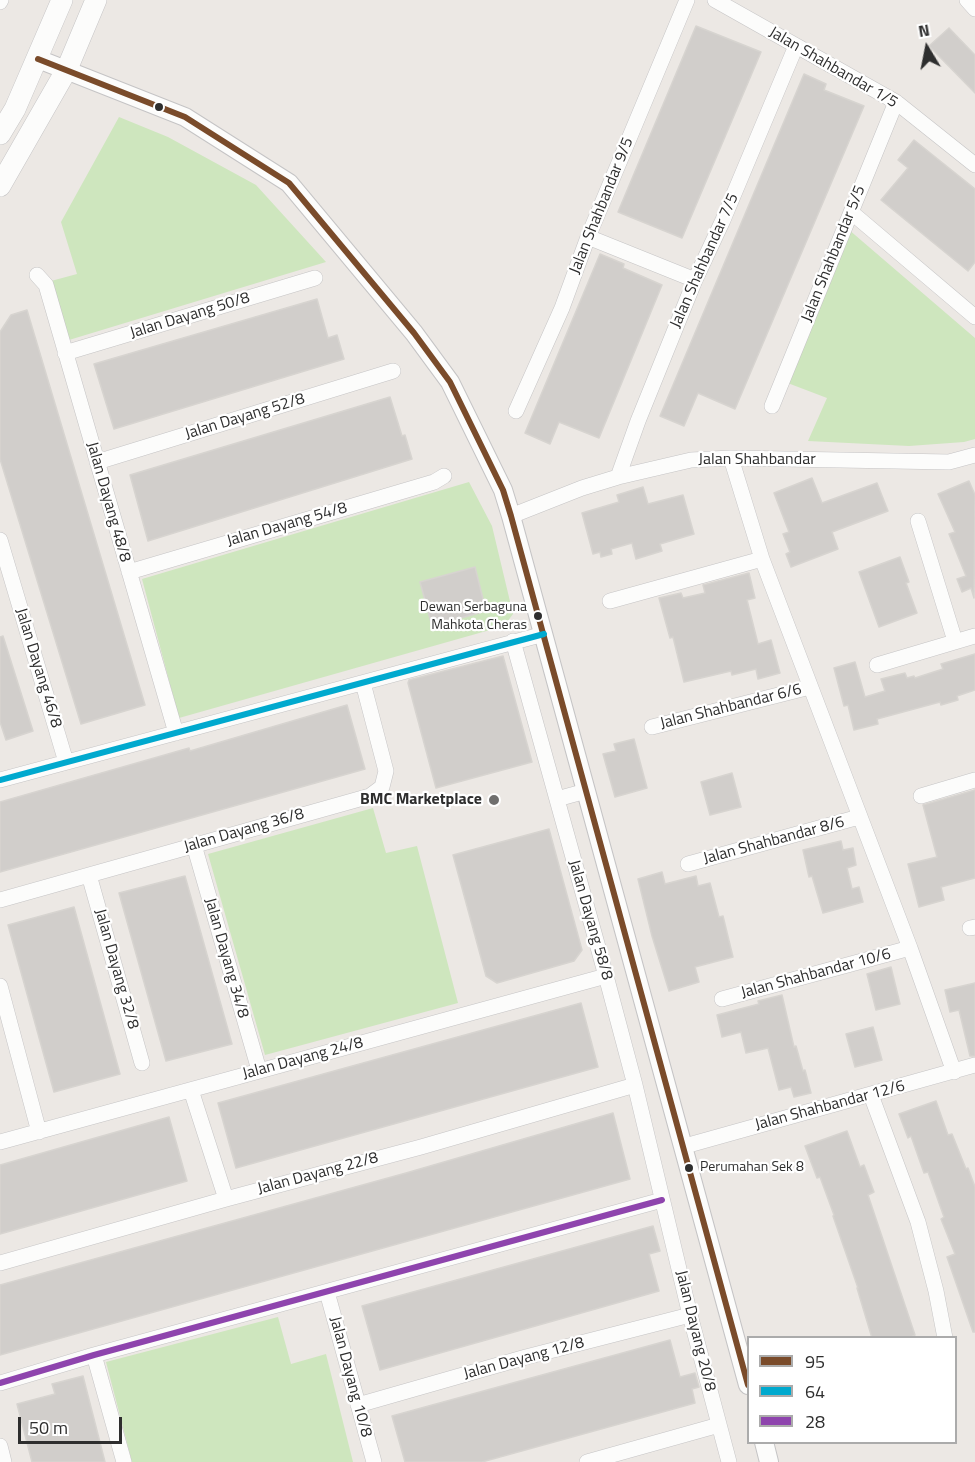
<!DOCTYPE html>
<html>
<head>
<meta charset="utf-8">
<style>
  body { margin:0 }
  #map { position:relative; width:975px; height:1462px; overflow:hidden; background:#ece8e4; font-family:"Titillium Web",sans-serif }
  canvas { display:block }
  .legend { position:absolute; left:747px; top:1336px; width:210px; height:108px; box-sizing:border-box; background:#fff; border:2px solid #ababab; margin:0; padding:8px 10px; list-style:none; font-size:18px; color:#2e2e2e }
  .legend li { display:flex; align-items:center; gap:12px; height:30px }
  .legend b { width:30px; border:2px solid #ababab }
  .north { position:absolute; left:897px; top:18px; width:60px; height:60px; -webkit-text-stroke:4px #fff; paint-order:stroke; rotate:350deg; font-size:16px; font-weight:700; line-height:24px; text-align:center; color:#2e2e2e }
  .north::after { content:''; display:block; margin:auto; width:21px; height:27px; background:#2e2e2e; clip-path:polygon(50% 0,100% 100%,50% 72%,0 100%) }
  .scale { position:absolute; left:18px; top:1417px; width:104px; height:27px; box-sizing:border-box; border:3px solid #2e2e2e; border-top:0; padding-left:8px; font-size:18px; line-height:21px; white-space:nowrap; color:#2e2e2e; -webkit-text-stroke:4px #fff; paint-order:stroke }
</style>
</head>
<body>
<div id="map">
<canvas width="975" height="1462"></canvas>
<ul class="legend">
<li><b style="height:8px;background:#7a4b2a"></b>95</li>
<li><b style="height:8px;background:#00a9ce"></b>64</li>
<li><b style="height:8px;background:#8e44ad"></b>28</li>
</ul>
<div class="north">N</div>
<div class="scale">50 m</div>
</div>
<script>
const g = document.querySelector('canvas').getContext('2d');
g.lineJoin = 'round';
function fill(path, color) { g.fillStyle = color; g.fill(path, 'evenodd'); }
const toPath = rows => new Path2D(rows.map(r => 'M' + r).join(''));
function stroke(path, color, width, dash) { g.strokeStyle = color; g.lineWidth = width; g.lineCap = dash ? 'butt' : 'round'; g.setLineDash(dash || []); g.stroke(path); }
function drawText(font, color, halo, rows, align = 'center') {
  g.font = font + ' "Titillium Web",sans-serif'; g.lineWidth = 4.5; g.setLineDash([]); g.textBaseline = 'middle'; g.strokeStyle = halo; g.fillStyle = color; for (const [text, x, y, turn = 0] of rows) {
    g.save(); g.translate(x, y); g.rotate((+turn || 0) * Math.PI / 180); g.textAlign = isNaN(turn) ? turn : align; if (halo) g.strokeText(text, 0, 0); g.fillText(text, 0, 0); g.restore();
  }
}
fill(toPath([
  [119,117,168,137,256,185,326,262,69,340,51,281,77,274,61,222],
  [848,229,975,338,975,439,964,442,909,446,808,441,827,398,785,382],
  [469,482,492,526,513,614,504,626,179,718,142,579],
  [373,808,386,853,417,846,458,1003,265,1055,208,854],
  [278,1317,291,1364,326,1354,353,1462,132,1462,106,1362]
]), '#cee6be');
const building = toPath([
  [696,26,761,52,682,238,618,212,696,26],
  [949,28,975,55,975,93,929,46,949,28],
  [804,74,826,84,824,90,864,106,735,409,698,393,684,426,660,416,804,74],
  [914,140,975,189,975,262,968,271,881,200,908,168,898,160,914,140],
  [600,254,624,264,623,268,662,285,599,438,559,422,550,444,525,433,600,254],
  [317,299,328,338,337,335,344,359,114,429,94,364,317,299],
  [27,310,145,705,81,724,0,459,0,332,11,315,27,310],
  [390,397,402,436,405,435,412,459,148,541,130,475,390,397],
  [812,478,822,503,877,483,888,511,832,532,838,549,791,567,786,554,790,552,783,534,789,532,774,493,812,478],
  [969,481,975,495,974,598,971,588,962,592,957,579,966,576,949,534,955,532,938,494,969,481],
  [643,487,648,504,683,495,694,534,660,544,662,551,636,559,632,543,611,549,612,554,601,557,600,552,593,554,582,513,619,502,617,495,643,487],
  [900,557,909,582,906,583,917,613,879,627,859,572,900,557],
  [475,567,486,611,432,626,420,582,475,567],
  [749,573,755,598,747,600,758,644,771,640,780,673,758,679,756,669,732,675,731,671,684,682,673,637,670,638,659,598,681,593,683,598,705,593,703,585,749,573],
  [3,636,33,731,6,740,0,722,0,637,3,636],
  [975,654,975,690,957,696,958,700,941,705,940,702,877,719,878,724,854,730,848,705,844,706,834,668,855,662,865,697,885,691,881,679,905,673,907,678,914,676,915,678,943,669,941,664,975,654],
  [503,656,532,762,436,788,408,683,409,680,503,656],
  [347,705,365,769,0,872,0,802,189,748,190,751,347,705],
  [634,739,647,788,615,797,603,754,616,751,614,744,634,739],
  [732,773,741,807,710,815,701,782,732,773],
  [975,790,975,878,941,887,944,900,919,907,908,864,937,857,923,805,975,790],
  [549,829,582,950,574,961,497,983,486,976,453,855,549,829],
  [841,841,843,850,853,848,856,865,847,868,852,889,859,887,863,902,823,913,812,876,809,877,803,850,841,841],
  [662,872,665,884,696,876,698,886,710,883,719,917,723,916,733,957,695,967,699,982,669,991,652,936,638,879,662,872],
  [185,876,232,1044,166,1061,119,893,185,876],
  [74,907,120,1074,54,1092,8,925,74,907],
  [891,967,900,1004,876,1010,867,974,891,967],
  [975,983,975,1056,970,1056,959,1010,950,1012,945,990,975,983],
  [782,995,794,1047,796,1046,803,1071,805,1070,811,1093,794,1097,791,1087,779,1090,768,1048,746,1053,741,1032,722,1037,717,1015,759,1004,758,1001,782,995],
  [581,1003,598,1067,236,1168,218,1103,581,1003],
  [873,1027,882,1060,855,1067,846,1034,873,1027],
  [936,1101,948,1135,952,1134,966,1169,968,1168,975,1187,975,1332,973,1332,947,1257,955,1254,941,1219,944,1217,928,1172,924,1173,911,1136,908,1138,899,1114,936,1101],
  [613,1113,630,1179,0,1355,0,1285,406,1173,613,1113],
  [169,1117,187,1181,0,1234,0,1165,169,1117],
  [847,1131,860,1167,864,1165,874,1192,868,1195,915,1335,909,1338,872,1338,857,1288,858,1288,833,1216,834,1215,820,1177,817,1178,805,1146,847,1131],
  [653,1226,660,1251,649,1254,659,1291,380,1370,362,1306,653,1226],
  [670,1340,680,1377,695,1373,699,1387,692,1389,695,1403,482,1462,405,1462,392,1416,670,1340],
  [83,1376,105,1462,32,1462,17,1404,55,1394,52,1384,83,1376]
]);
fill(building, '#d1cecb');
stroke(building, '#d7d4d0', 1.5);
const minor = toPath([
  [715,0,896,102,975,165],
  [967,0,975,9],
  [0,2,1,0],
  [851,212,975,317],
  [588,237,695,280],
  [37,275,46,285,176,733],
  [65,353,315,278],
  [772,406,896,102],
  [516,411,562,308,588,237,687,0],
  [731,458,762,559,910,948,954,1072],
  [97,462,393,371],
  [618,477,638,421,695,280,723,220,796,46],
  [511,516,582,488,618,477,691,460,731,458,949,462,975,455],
  [918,521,955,641],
  [0,540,66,762],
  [129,572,434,482,444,476],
  [610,601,762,559],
  [513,641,606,976,635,1085,690,1315,729,1462],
  [877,665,975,636],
  [652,727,810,687],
  [0,780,544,634],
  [921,796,975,780],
  [557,799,586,791],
  [194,845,259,1070],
  [688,864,859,817],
  [89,875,142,1063],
  [0,900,370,796,382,787,386,771,363,683],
  [970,928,975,927],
  [0,986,39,1132],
  [722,999,910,948],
  [191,1090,226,1199],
  [871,1095,918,1222,936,1291,945,1338],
  [0,1142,606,976],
  [685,1146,975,1065],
  [0,1263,226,1199,421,1147,635,1085],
  [327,1292,374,1462],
  [94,1355,124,1462],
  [0,1383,94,1355,662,1200],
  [358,1405,526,1357,690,1315],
  [0,1446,4,1462],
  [587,1462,719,1425]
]);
const tertiary = toPath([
  [38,59,185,117,289,183,414,333,450,382,503,490,511,516,748,1385],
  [764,1442,769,1462]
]);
const secondary = toPath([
  [0,134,15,109,62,0],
  [0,186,67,69,96,0]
]);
stroke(minor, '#c5c4c5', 16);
stroke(tertiary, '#c5c4c5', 20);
stroke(secondary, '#c5c4c5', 22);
stroke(minor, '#fcfcfb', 15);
stroke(tertiary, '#fcfcfb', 18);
stroke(secondary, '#fcfcfb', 21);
stroke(toPath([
  [38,59,185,117,289,183,414,333,450,382,503,490,511,516,748,1385]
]), '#7a4b2a', 6);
stroke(toPath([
  [0,780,544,634]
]), '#00a9ce', 6);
stroke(toPath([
  [0,1383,94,1355,662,1200]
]), '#8e44ad', 6);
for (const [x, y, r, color] of [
  [159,107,5,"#2e2e2e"],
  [538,616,5,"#2e2e2e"],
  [494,800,6,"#706f6e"],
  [689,1168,5,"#2e2e2e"]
]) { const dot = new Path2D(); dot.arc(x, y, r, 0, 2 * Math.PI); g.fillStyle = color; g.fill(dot); stroke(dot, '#fff', 2); }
drawText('14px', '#2e2e2e', '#fff', [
  ["Dewan Serbaguna",527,608],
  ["Mahkota Cheras",527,626],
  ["Perumahan Sek 8",700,1168,"left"]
], 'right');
drawText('16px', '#2e2e2e', '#fff', [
  ["Jalan Shahbandar 1/5",833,68,30],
  ["Jalan Shahbandar 9/5",602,206,-68],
  ["Jalan Shahbandar 5/5",834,254,-68],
  ["Jalan Shahbandar 7/5",705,261,-66],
  ["Jalan Dayang 50/8",190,316,-17],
  ["Jalan Dayang 52/8",245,417,-17],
  ["Jalan Shahbandar",757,460],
  ["Jalan Dayang 48/8",108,502,74],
  ["Jalan Dayang 54/8",287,525,-16],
  ["Jalan Dayang 46/8",38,668,73],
  ["Jalan Shahbandar 6/6",731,707,-14],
  ["Jalan Dayang 36/8",244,831,-16],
  ["Jalan Shahbandar 8/6",774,841,-15],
  ["Jalan Dayang 58/8",590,920,74],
  ["Jalan Dayang 34/8",226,958,74],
  ["Jalan Dayang 32/8",116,969,74],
  ["Jalan Shahbandar 10/6",816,974,-15],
  ["Jalan Dayang 24/8",303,1059,-15],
  ["Jalan Shahbandar 12/6",830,1106,-15],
  ["Jalan Dayang 22/8",318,1174,-15],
  ["Jalan Dayang 20/8",695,1331,76],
  ["Jalan Dayang 12/8",524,1359,-15],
  ["Jalan Dayang 10/8",350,1377,75]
]);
drawText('bold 16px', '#2e2e2e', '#fff', [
  ["BMC Marketplace",482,800]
], 'right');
</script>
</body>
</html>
